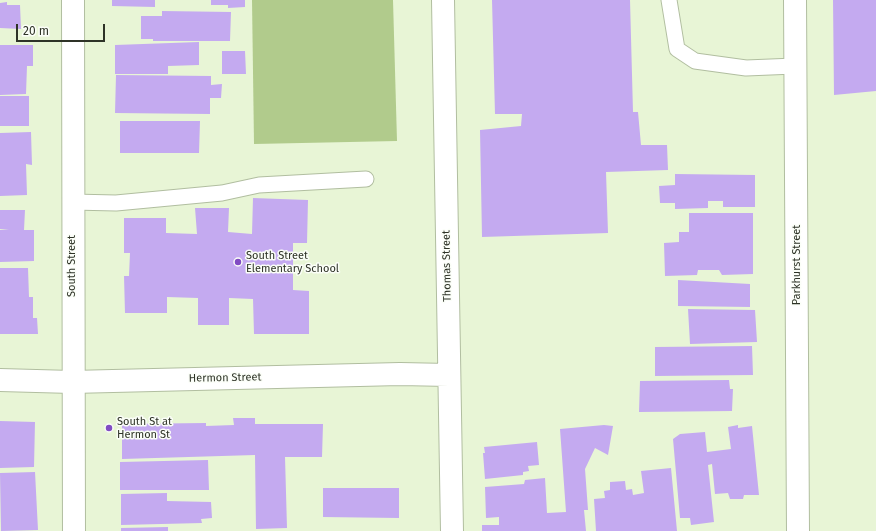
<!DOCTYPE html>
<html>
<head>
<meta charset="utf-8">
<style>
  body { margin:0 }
  #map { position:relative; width:876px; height:531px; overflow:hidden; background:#e8f5d6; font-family:"Fira Sans",sans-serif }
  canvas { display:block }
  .scale { position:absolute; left:16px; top:24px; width:89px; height:18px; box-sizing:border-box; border:2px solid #2e3327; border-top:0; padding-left:5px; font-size:12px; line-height:14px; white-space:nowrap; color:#2e3327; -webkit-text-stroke:3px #fbfef8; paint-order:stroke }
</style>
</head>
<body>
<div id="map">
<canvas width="876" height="531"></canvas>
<div class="scale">20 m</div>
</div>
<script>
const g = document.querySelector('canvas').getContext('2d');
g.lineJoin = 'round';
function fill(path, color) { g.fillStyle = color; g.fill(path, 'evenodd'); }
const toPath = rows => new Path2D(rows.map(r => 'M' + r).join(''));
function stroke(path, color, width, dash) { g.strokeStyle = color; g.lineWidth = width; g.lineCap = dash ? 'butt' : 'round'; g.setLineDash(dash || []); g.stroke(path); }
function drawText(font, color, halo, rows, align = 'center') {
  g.font = font + ' "Fira Sans",sans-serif'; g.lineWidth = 3; g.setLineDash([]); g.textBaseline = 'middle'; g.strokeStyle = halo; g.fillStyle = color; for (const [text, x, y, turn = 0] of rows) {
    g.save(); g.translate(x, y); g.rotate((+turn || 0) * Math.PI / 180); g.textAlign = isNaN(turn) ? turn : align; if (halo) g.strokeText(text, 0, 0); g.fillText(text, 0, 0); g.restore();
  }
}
fill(toPath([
  [252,0,393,0,397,141,254,144]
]), '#b1cb8c');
fill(toPath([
  [112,0,155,0,155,7,112,6],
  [211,0,245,0,245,7,228,8,228,5,211,5],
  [492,0,630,0,633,112,638,112,641,145,667,145,668,170,606,172,608,233,482,237,480,130,521,126,522,114,495,114],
  [833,0,876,0,876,91,834,95],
  [7,2,7,5,20,5,21,29,0,28,0,3],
  [162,11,231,12,230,41,153,41,153,39,141,39,141,16,162,16],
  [199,42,199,65,168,66,168,74,115,74,115,45],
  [0,45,33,45,33,66,27,66,26,94,0,95],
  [222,51,245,51,246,74,222,74],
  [116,75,211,76,211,85,222,84,221,98,210,98,210,114,115,113],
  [0,96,29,96,29,126,0,126],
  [120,121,200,121,199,153,120,153],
  [31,132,32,165,26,164,27,195,0,196,0,133],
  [675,174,755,175,755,207,723,207,723,201,708,201,708,208,675,209,675,203,660,203,659,186,675,185],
  [253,198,308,200,307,243,293,243,293,290,309,291,309,334,254,334,253,299,229,298,229,325,198,325,198,298,167,297,167,313,125,313,124,276,129,276,130,253,124,253,124,218,166,218,166,233,197,234,195,208,229,208,228,232,252,234],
  [0,210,25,210,24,230,34,230,34,261,0,262,0,230,9,230,0,229],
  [689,213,753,213,753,274,722,275,719,270,698,270,697,275,665,276,664,243,679,242,679,232,689,232],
  [0,268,28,268,29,297,33,297,33,318,37,318,38,334,0,334],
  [678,280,750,284,750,307,678,306],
  [688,309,755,310,757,342,690,344],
  [752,346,753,375,655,376,655,347],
  [729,380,730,389,733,389,732,411,639,412,640,381],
  [233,418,255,418,255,424,323,424,322,457,285,457,287,528,256,529,255,455,122,459,122,424,206,423,206,426,234,425],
  [0,421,35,422,34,467,0,468],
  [604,425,613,426,608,455,595,448,585,469,588,510,584,510,586,531,482,531,482,525,499,525,499,517,486,518,485,487,524,484,525,480,545,478,547,513,566,512,560,429],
  [738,425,738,428,752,426,759,495,744,495,743,499,730,499,728,493,715,494,712,464,708,465,714,522,691,525,690,518,680,518,673,439,680,434,705,432,707,452,731,449,728,427],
  [537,442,539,465,528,466,529,471,523,472,523,475,485,479,483,453,485,453,484,447],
  [208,460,209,490,120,490,120,462],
  [671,468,677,531,596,531,594,499,605,498,604,491,610,490,610,482,625,481,626,490,632,489,633,495,644,493,641,471],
  [35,472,38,530,1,531,0,473],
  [323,488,399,488,399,518,323,517],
  [167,493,167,501,211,502,212,518,201,519,202,523,121,525,121,494],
  [168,527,168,531,121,531,121,528]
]), '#c4aaf0');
const service = toPath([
  [669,0,677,49,695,61,746,68,795,66],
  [72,202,116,203,222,193,259,185,366,179]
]);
const minor = toPath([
  [443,0,452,531],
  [795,0,798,531],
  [0,380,72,382,400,374,449,375]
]);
const secondary = toPath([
  [73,0,74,531]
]);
stroke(service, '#b1bea0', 17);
stroke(minor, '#b1bea0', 24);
stroke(secondary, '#b1bea0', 24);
stroke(service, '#fff', 15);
stroke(minor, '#fff', 22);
stroke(secondary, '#fff', 22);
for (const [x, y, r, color] of [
  [238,262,4,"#814cc3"],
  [109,428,4,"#814cc3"]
]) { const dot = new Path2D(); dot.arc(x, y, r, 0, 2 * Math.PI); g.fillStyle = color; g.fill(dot); stroke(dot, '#fbfef8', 1.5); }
drawText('11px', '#2e3327', '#fbfef8', [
  ["South Street",246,256],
  ["Elementary School",246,269],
  ["South St at",117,422],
  ["Hermon St",117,435]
], 'left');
drawText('11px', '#2e3327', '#fbfef8', [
  ["Parkhurst Street",797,265,-90],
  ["South Street",72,266,-90],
  ["Thomas Street",447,266,-91],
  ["Hermon Street",225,378,-1]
]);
</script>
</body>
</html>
